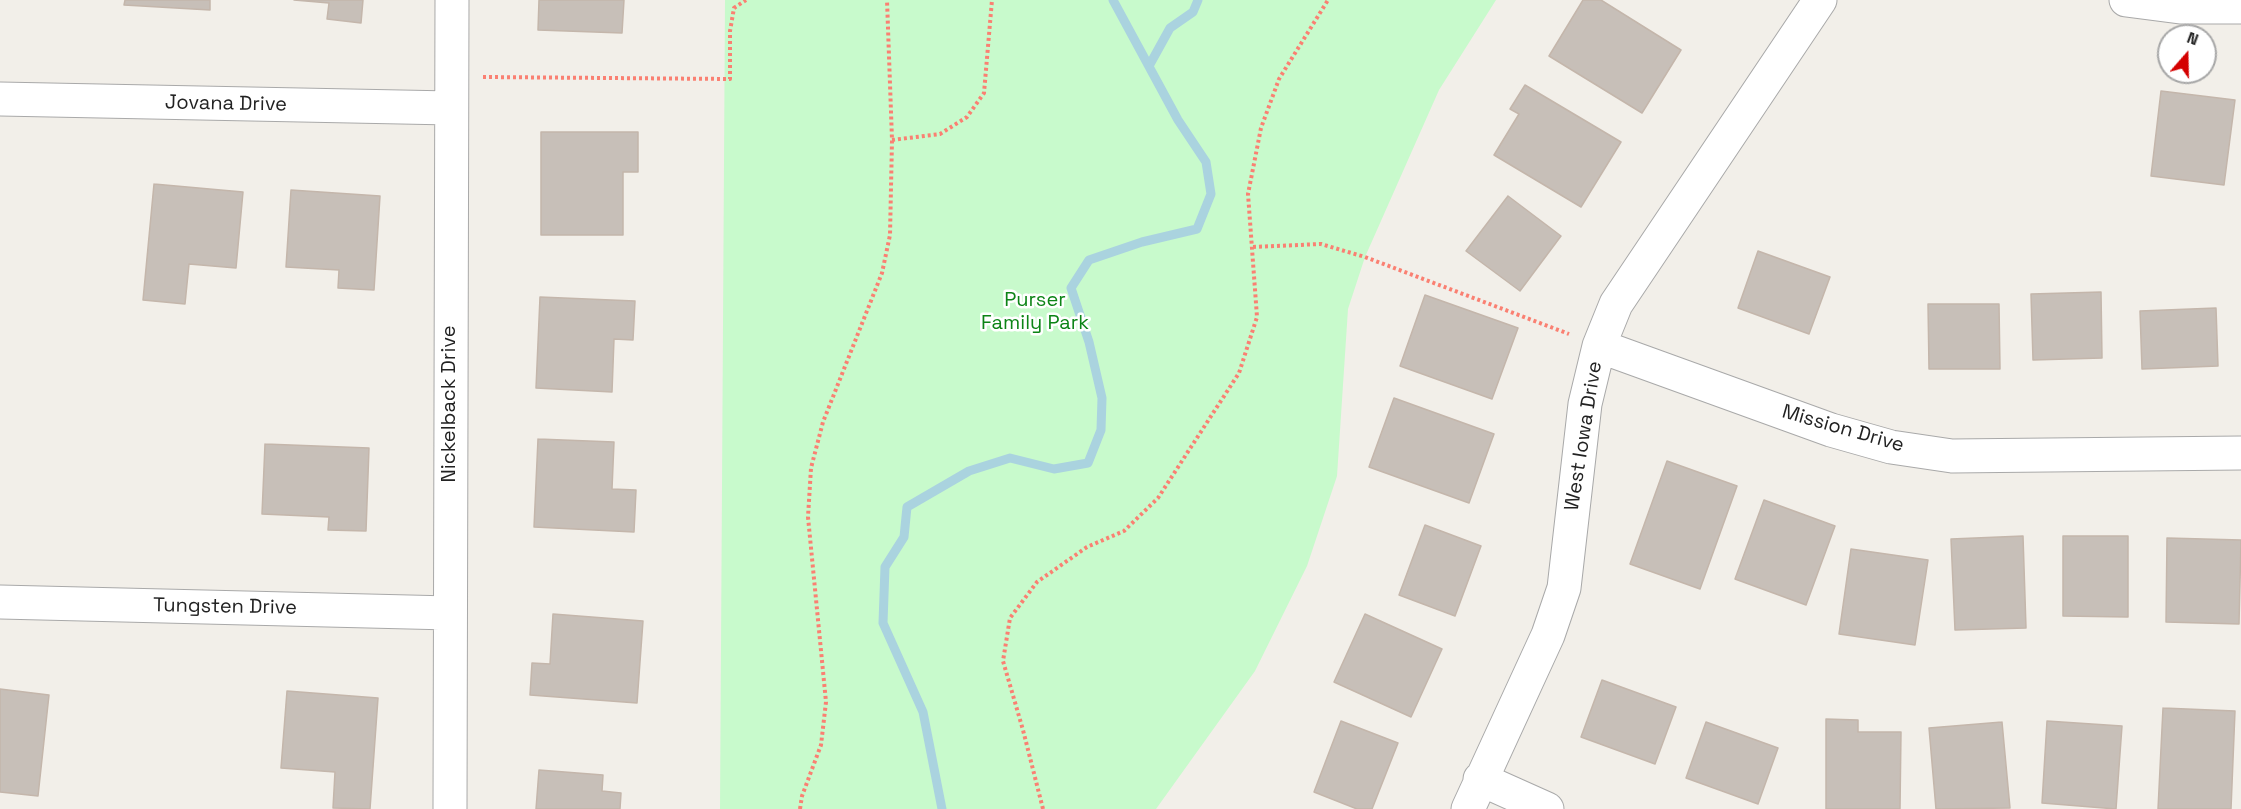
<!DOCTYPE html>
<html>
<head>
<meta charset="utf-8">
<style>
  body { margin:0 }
  #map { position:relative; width:2241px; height:809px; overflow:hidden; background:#f2efe9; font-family:"Space Grotesk",sans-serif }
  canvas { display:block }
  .north { position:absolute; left:2157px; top:24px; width:60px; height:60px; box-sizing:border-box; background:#fff; border:2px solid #a7a7a7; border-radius:50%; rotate:20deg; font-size:16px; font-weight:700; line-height:24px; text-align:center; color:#222 }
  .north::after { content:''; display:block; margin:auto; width:21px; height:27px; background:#d40000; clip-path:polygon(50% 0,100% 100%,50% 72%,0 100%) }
</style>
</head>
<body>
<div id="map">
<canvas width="2241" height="809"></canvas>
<div class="north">N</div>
</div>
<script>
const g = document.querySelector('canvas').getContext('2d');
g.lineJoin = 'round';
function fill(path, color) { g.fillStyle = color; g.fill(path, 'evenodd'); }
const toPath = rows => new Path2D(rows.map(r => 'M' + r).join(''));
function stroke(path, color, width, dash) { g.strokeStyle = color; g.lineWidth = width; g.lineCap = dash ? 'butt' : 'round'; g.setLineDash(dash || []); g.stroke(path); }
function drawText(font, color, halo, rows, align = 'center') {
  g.font = font + ' "Space Grotesk",sans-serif'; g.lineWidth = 5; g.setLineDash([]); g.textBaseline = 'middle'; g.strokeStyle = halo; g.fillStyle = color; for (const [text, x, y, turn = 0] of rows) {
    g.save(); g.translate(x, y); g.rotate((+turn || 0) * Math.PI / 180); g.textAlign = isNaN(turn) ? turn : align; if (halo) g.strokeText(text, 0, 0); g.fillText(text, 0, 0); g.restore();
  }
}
fill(toPath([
  [725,0,1496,0,1439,90,1365,257,1348,309,1337,476,1307,566,1255,671,1156,809,720,809]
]), '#c8facc');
stroke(toPath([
  [1149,66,1170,28,1193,12,1198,0],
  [942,809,923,712,883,623,885,567,904,537,907,507,969,471,1010,458,1054,469,1088,463,1101,430,1102,398,1089,342,1071,288,1089,260,1142,242,1197,229,1211,194,1206,162,1178,120,1113,0]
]), '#aad3df', 9);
const building = toPath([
  [125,0,210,0,210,10,124,5,125,0],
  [294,0,363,0,361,23,327,19,329,3,294,0],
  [539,0,624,0,622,33,538,30,539,0],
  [1583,0,1601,0,1681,50,1642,113,1549,56,1583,0],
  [1525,85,1621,142,1581,207,1494,155,1519,114,1510,109,1525,85],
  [2161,91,2235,100,2224,185,2151,176,2161,91],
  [541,132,638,132,638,172,623,172,623,235,541,235,541,132],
  [154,184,243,192,236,268,189,264,185,304,143,300,154,184],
  [291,190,380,196,374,290,338,288,339,270,286,267,291,190],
  [1508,196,1561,236,1520,291,1466,251,1508,196],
  [1758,251,1830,277,1809,334,1738,308,1758,251],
  [2101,292,2102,358,2033,360,2031,294,2101,292],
  [1425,295,1518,328,1492,399,1400,366,1425,295],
  [540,297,635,301,633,340,614,339,612,392,536,388,540,297],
  [1928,304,1999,304,2000,369,1929,369,1928,304],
  [2216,308,2218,366,2142,369,2140,311,2216,308],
  [1394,398,1494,434,1469,503,1369,467,1394,398],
  [538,439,614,442,612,489,636,490,634,532,534,527,538,439],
  [265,444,369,448,366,531,328,530,329,517,262,514,265,444],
  [1667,461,1737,486,1700,589,1630,564,1667,461],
  [1764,500,1835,526,1806,605,1735,579,1764,500],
  [1425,525,1481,546,1455,616,1399,595,1425,525],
  [2023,536,2026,628,1955,630,1951,539,2023,536],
  [2063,536,2128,536,2128,617,2063,616,2063,536],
  [2167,538,2241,540,2239,624,2166,622,2167,538],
  [1851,549,1928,560,1915,645,1839,634,1851,549],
  [553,614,643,621,637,703,530,695,532,663,550,664,553,614],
  [1365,614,1442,649,1411,717,1334,682,1365,614],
  [1602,680,1676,707,1655,764,1581,737,1602,680],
  [0,689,49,695,38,796,0,792,0,689],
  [287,691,378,698,370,809,333,808,335,772,281,768,287,691],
  [2163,708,2235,711,2231,809,2158,809,2163,708],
  [1826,719,1858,720,1858,732,1901,732,1900,809,1826,809,1826,719],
  [1341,721,1398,743,1372,809,1357,809,1314,792,1341,721],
  [2047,721,2122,726,2116,809,2042,803,2047,721],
  [1706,722,1778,748,1758,804,1686,778,1706,722],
  [2002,722,2010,808,1936,809,1929,728,2002,722],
  [539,770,603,775,602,791,621,793,620,809,536,809,539,770]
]);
fill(building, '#c7bfb8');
stroke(building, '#c4b6ab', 1.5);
const minor = toPath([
  [2126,0,2180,7,2241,7],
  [0,99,451,108],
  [1599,346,1831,430,1891,447,1952,456,2241,453],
  [0,602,450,613],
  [1480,779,1547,809],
  [450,809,452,0],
  [1468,809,1548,635,1564,588,1585,404,1599,346,1616,304,1820,0]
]);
stroke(minor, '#a9a9a9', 35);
stroke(toPath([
  [483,77,730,79,730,31,734,8,746,0],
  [892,140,940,134,967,117,984,93,992,0],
  [1253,247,1321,244,1365,257,1569,334],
  [800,809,802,796,821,745,826,702,808,517,811,468,823,422,882,273,890,235,892,140,887,0],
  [1043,809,1023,730,1003,661,1010,618,1037,582,1087,547,1124,531,1158,498,1239,373,1257,317,1248,194,1261,128,1279,79,1328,0]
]), '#fa8072', 4, [3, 3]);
stroke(minor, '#fff', 33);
drawText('20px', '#222', '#fff', [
  ["Jovana Drive",226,104,1],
  ["Nickelback Drive",450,404,-90],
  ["Mission Drive",1843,429,16],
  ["West Iowa Drive",1584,436,-81],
  ["Tungsten Drive",225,607,1]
]);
drawText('20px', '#0c8416', '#fff', [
  ["Purser",1035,301],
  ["Family Park",1035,324]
]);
</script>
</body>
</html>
